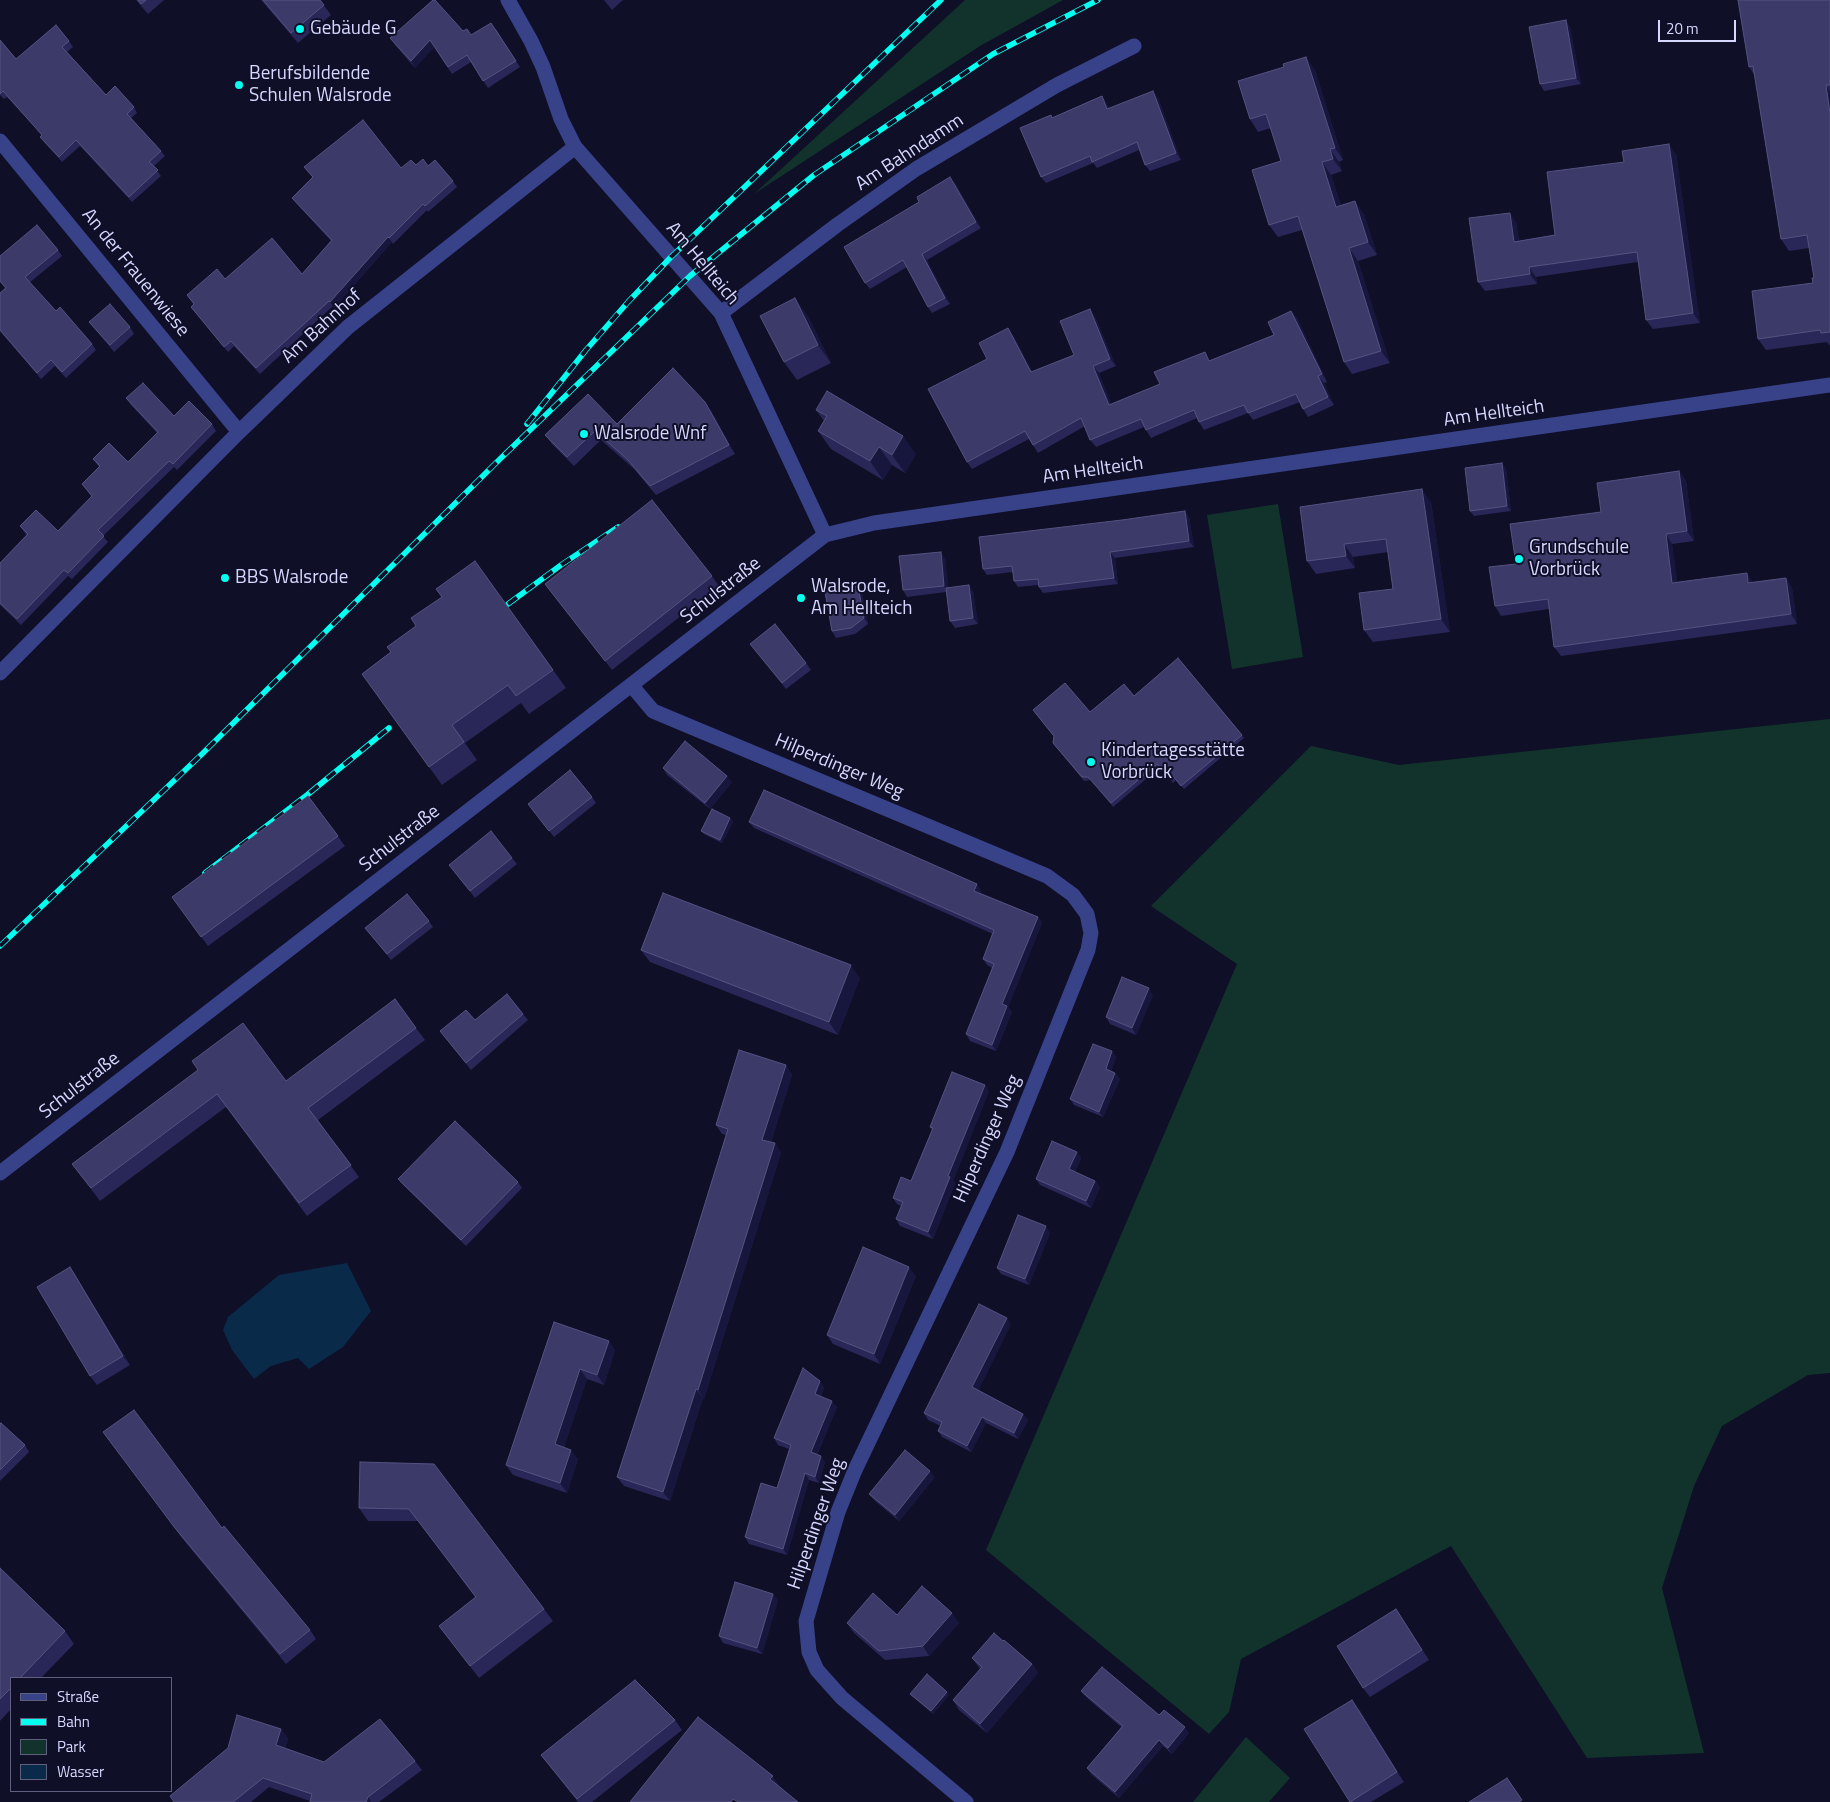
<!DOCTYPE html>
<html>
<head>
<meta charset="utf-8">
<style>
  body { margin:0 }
  #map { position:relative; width:1830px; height:1802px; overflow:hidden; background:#0f0f28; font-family:"Titillium Web",sans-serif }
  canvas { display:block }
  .legend { position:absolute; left:10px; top:1677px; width:162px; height:115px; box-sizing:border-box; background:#0f0f28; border:1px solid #5f5f7e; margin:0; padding:6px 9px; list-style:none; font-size:15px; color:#d6d8ff }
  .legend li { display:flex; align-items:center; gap:10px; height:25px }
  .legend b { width:25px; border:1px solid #5f5f7e }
  .scale { position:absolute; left:1658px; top:20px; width:78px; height:22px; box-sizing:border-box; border:2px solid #d6d8ff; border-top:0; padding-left:6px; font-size:15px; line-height:18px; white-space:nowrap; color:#d6d8ff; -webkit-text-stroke:4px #0f0f28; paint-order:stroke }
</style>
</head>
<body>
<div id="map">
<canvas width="1830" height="1802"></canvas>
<ul class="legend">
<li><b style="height:6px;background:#384289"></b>Straße</li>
<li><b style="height:6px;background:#02fff0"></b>Bahn</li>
<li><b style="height:14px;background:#12332c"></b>Park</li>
<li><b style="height:14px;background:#092a48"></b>Wasser</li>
</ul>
<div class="scale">20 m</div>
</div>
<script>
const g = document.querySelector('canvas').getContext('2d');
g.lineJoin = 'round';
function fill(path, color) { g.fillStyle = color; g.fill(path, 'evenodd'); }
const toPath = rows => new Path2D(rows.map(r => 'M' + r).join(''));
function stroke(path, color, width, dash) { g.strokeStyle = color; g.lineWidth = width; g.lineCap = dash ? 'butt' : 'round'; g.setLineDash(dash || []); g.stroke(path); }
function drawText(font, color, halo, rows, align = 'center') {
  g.font = font + ' "Titillium Web",sans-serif'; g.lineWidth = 4; g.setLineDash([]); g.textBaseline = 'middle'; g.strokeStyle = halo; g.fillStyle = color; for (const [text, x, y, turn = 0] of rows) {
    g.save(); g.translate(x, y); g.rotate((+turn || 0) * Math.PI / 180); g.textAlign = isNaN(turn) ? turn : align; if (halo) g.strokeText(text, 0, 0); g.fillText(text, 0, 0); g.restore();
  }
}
fill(toPath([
  [965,0,1063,0,980,46,754,194],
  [1278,504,1303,657,1232,669,1207,515],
  [1830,719,1830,1373,1808,1375,1722,1426,1694,1486,1662,1588,1704,1753,1587,1758,1451,1546,1241,1659,1229,1712,1209,1734,986,1550,1237,964,1151,906,1311,746,1399,765],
  [1246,1737,1290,1778,1269,1802,1193,1802]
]), '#12332c');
fill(toPath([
  [347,1263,371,1311,343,1347,309,1369,298,1358,271,1366,254,1379,232,1350,223,1330,228,1317,279,1275]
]), '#092a48');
stroke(toPath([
  [508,0,531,41,543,67,561,119,575,147,721,313,825,535],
  [0,141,239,432],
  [721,313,837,225,916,169,1057,85,1134,46],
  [0,673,239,432,348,327,575,147],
  [632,686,653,711,1047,876,1073,895,1087,914,1091,933,1088,950,1007,1152,855,1470,838,1512,806,1621,809,1652,817,1670,842,1698,966,1802],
  [0,1173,825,535,874,523,1830,385]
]), '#384289', 15);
const rail = toPath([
  [527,424,586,350,628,302,671,257,941,0],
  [508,604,561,565,618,527],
  [205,873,307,795,389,728],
  [0,946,201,755,501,458,690,276,814,175,993,54,1098,0]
]);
stroke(rail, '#02fff0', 5.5);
stroke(rail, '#0f0f28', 4, [11]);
fill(toPath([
  [136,0,164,0,148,14],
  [261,0,320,0,331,15,298,43],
  [604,0,623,0,612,10],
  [1830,0,1830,345,1829,345,1827,342,1766,350,1758,339,1813,283,1814,278,1809,248,1789,251,1781,239,1755,76,1749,67],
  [1570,27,1581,84,1544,91,1540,84],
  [496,29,520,67,488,88,471,62,452,74,434,47,415,68,395,45,390,38,463,31,471,35],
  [0,40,16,59,69,41,73,47,67,52,106,95,134,107,137,113,131,118,161,151,165,156,154,166,161,176,132,202,80,146,62,162,44,142,40,137,42,135,7,97,4,99,0,95],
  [1315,70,1343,160,1339,162,1342,171,1331,175,1341,206,1364,214,1377,255,1358,261,1390,363,1352,374,1344,362,1302,230,1278,237,1269,225,1281,161,1271,128,1258,132,1250,119],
  [1102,96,1106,103,1109,108,1158,98,1181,160,1150,171,1145,165,1139,150,1097,168,1093,163,1046,183,1041,177,1052,118],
  [1676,154,1700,323,1653,329,1646,320,1638,262,1536,277,1537,284,1485,291,1478,282,1516,222,1519,241,1555,235,1624,162],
  [416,165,428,166,453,181,457,187,428,212,427,210,393,244,392,242,334,308,333,306,260,374,234,346,228,352,191,307,194,304,187,295,225,279,302,274,331,241,296,203,292,198,313,178,304,167,401,168],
  [955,183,981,228,927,260,950,304,932,313,928,307,907,267,870,289,865,283],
  [58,250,62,256,29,283,56,311,92,344,96,350,66,378,55,366,41,379,0,331,0,293,5,288,0,282,0,256],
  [1291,311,1297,318,1327,382,1324,383,1334,405,1308,417,1303,409,1300,402,1253,420,1248,413,1204,430,1199,422,1197,418,1151,438,1144,427,1096,447,1090,440,1085,426,1038,453,1029,439,972,469,967,462,987,359,1013,335,1032,372,1074,355,1095,317,1116,366,1099,373,1111,404,1160,384,1211,360,1274,335],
  [808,316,831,363,797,380,784,362],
  [89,322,130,327,134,334,114,352],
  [126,398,174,416,212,424,216,431,177,470,174,467,103,536,108,542,72,579,68,576,21,625,0,605,0,563,26,535,20,526,58,531,92,497,82,484,99,467,93,459,128,462,157,433,131,405],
  [711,410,735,454,656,495,634,469,601,440,574,466,552,444,545,435,617,424],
  [816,410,916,454,905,473,892,465,883,480,831,449,818,431,824,421],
  [1506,468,1511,511,1474,516,1470,511],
  [1679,471,1686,481,1694,541,1672,544,1677,582,1753,582,1786,578,1792,588,1797,624,1561,656,1554,647,1549,609,1501,616,1495,606,1516,564,1601,512],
  [1431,502,1450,632,1373,642,1364,630,1393,589,1388,552,1353,557,1355,568,1316,574,1307,561],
  [1189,517,1194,547,1115,558,1118,584,1043,593,1039,587,1038,585,1018,587,1014,581,1013,572,987,575,983,569],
  [945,558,948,587,973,591,978,624,955,628,950,621,946,592,907,597,903,590],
  [712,576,719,586,612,670,545,584],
  [858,586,862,592,868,624,855,634,836,638,832,631],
  [416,626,553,670,566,688,529,714,521,703,465,743,477,760,442,785,362,674,391,652],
  [750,644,806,663,811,670,786,689],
  [1134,696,1242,735,1244,738,1184,789,1176,780,1173,783,1160,767,1113,807,1091,780,1084,781,1055,746,1053,743,1054,737,1033,710,1090,712],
  [663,768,732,782,710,809,667,775],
  [308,796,345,846,208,946,172,897],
  [592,797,596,803,554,837,528,804],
  [730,818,733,822,722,843,704,834,701,831],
  [749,822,977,884,981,891,980,893,1038,917,1042,923,1008,1007,1012,1012,996,1051,970,1041,966,1034,992,968,987,965,983,959,993,934,754,828],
  [512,858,517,864,475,898,449,865],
  [429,921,433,927,391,960,365,928],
  [641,950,860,978,838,1035,650,962],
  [1153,995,1136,1035,1110,1024,1106,1017],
  [523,1014,528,1020,471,1070,440,1031,475,1020],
  [416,1028,425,1040,318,1120,359,1177,307,1216,226,1107,100,1201,72,1164,198,1070,286,1081],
  [1112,1051,1116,1057,1111,1071,1115,1073,1120,1079,1103,1117,1074,1105,1070,1099],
  [786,1065,792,1075,771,1142,775,1143,781,1153,704,1399,703,1398,670,1501,624,1486,617,1477,686,1265,726,1135,722,1134,716,1125],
  [989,1091,953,1181,955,1183,933,1239,900,1226,896,1219,901,1206,897,1204,893,1198,911,1181,932,1130,930,1127],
  [1077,1152,1081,1158,1075,1172,1095,1181,1100,1187,1091,1208,1040,1185,1036,1179],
  [398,1179,518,1182,522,1188,466,1246,403,1185],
  [1050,1233,1029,1285,1001,1274,997,1268],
  [70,1267,76,1276,130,1365,97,1385,90,1376],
  [916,1276,880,1364,833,1344,827,1335],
  [554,1322,615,1350,604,1385,587,1379,564,1447,578,1459,567,1493,513,1475,506,1465],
  [1011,1324,978,1390,1023,1414,1028,1420,1018,1439,986,1423,971,1452,942,1437,938,1431,941,1426,928,1420,924,1413],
  [820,1381,824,1388,821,1396,837,1407,817,1455,825,1462,819,1483,809,1480,787,1555,749,1544,745,1537,777,1488,789,1449,778,1445,774,1438],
  [0,1424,25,1445,29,1452,0,1481],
  [103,1432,310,1630,316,1639,286,1664,182,1538],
  [360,1462,544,1609,553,1621,479,1678,439,1626,475,1597,418,1521,368,1521,359,1508],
  [935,1477,899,1521,874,1500,869,1494],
  [0,1568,65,1631,74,1644,41,1678,11,1678,11,1709,0,1721],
  [778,1600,762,1654,723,1643,719,1636],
  [1396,1609,1429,1660,1370,1697,1363,1688],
  [897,1615,959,1623,929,1656,885,1660,854,1633,847,1623],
  [972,1658,1032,1664,1038,1673,987,1733,959,1710,953,1700,980,1669],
  [1081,1691,1159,1715,1189,1733,1172,1754,1163,1746,1119,1798,1091,1774,1087,1768,1121,1727,1086,1697],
  [910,1694,949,1695,933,1714,913,1697],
  [1359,1709,1404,1782,1371,1802,1350,1802,1304,1729],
  [675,1720,682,1730,592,1802,578,1802,548,1764,541,1755],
  [281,1729,288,1739,285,1748,324,1762,415,1761,422,1770,379,1802,310,1802,310,1801,269,1787,251,1802,174,1802]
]), '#292757');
fill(toPath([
  [1566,20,1570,27,1581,84,1576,78],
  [430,40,435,47,415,68,411,61],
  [1306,57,1315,70,1343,160,1335,148],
  [1826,85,1830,92,1830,113],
  [1153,91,1158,98,1181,160,1176,153],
  [1102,96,1106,103,1112,115,1107,109],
  [1669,144,1676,154,1700,323,1693,313],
  [1330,149,1339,162,1342,171,1333,159],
  [1322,162,1331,175,1345,220,1336,207],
  [950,177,955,183,981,228,976,222],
  [1355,201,1364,214,1377,255,1368,242],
  [1510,213,1516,222,1520,251,1514,242],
  [388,237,392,242,334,308,330,302],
  [1349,248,1358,261,1390,363,1381,351],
  [922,254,927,260,950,304,945,298],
  [1529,267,1536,277,1537,284,1530,274],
  [795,298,808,316,831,363,818,345],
  [1090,309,1095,317,1116,366,1110,359],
  [1291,311,1297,318,1327,382,1322,374],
  [1008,328,1013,335,1037,380,1031,372],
  [1093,366,1099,373,1115,412,1109,405],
  [1318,376,1324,383,1334,405,1328,397],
  [705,402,711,410,735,454,729,445],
  [903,436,916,454,905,473,892,455],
  [879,447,892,465,883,480,870,461],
  [1502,463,1506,468,1511,511,1507,506],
  [1679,471,1686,481,1694,541,1687,531],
  [1422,489,1431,502,1450,632,1441,619],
  [1185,511,1189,517,1194,547,1189,541],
  [1666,534,1672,544,1679,592,1672,583],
  [1344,544,1353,557,1355,568,1346,556],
  [941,552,945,558,949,592,944,586],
  [1110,552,1115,558,1118,584,1114,578],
  [1747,573,1753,582,1748,583],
  [1786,578,1792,588,1797,624,1791,614],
  [969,585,973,591,978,624,973,618],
  [858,586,862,592,868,624,864,618],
  [727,776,732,782,710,809,705,803],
  [730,818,733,822,722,843,720,840],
  [977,884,981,891,978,897,974,891],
  [1038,917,1042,923,1008,1007,1012,1012,996,1051,992,1045,1002,1004],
  [851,965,860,978,838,1035,829,1022],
  [1149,988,1153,995,1136,1035,1132,1028],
  [1112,1051,1116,1057,1110,1075,1106,1069],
  [786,1065,792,1075,769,1149,762,1140],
  [1115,1073,1120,1079,1103,1117,1099,1112],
  [985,1085,989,1091,953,1181,955,1183,933,1239,928,1232,948,1176],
  [775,1143,781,1153,704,1399,698,1390],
  [1077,1152,1081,1158,1074,1176,1069,1169],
  [1095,1181,1100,1187,1091,1208,1086,1201],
  [1046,1226,1050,1233,1029,1285,1025,1279],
  [70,1267,76,1276,130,1365,123,1356],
  [909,1267,916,1276,880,1364,874,1354],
  [1007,1318,1011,1324,977,1394,972,1387],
  [609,1341,615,1350,604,1385,597,1375],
  [580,1369,587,1379,562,1454,555,1444],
  [820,1381,824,1388,819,1400,815,1394],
  [696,1389,703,1398,670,1501,663,1492],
  [832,1401,837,1407,815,1459,811,1452],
  [1023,1414,1028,1420,1018,1439,1014,1433],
  [982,1417,986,1423,971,1452,967,1446],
  [571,1450,578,1459,567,1493,560,1483],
  [821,1456,825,1462,819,1483,815,1477],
  [930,1471,935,1477,899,1521,895,1515],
  [805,1473,809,1480,787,1555,783,1549],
  [773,1594,778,1600,762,1654,757,1648],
  [952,1613,959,1623,929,1656,923,1646],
  [1032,1664,1038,1673,987,1733,980,1724],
  [947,1692,949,1695,933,1714,931,1711],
  [1352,1700,1359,1709,1404,1782,1397,1772],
  [1185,1727,1189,1733,1172,1754,1168,1748],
  [281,1729,288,1739,282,1754,276,1745],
  [1159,1740,1163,1746,1119,1798,1115,1792],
  [773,1776,781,1789,770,1779],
  [368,1797,371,1802,366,1802]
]), '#17163c');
const building = toPath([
  [138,0,146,0,141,4,138,0],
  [263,0,320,0,324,5,291,33,263,0],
  [433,0,435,0,463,31,467,29,471,35,491,23,516,61,483,81,467,55,448,67,430,40,411,61,390,38,433,0],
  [1738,0,1830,0,1830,85,1826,85,1830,113,1830,332,1821,333,1820,330,1758,339,1752,291,1813,283,1812,278,1814,278,1807,235,1781,239,1753,66,1749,67,1738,0],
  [1566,20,1576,78,1540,84,1529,27,1566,20],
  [56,25,69,41,62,47,106,95,115,86,134,107,127,114,161,151,149,162,158,170,129,197,76,140,59,157,40,137,42,135,3,91,0,94,0,40,16,59,56,25],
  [1306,57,1335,148,1330,149,1333,159,1322,162,1336,207,1355,201,1368,242,1349,248,1381,351,1344,362,1298,216,1269,225,1252,170,1281,161,1266,114,1250,119,1238,81,1284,67,1283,64,1306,57],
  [1153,91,1176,153,1145,165,1137,142,1092,162,1090,156,1041,177,1020,128,1051,115,1052,118,1102,96,1107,109,1153,91],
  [363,120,401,168,411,160,416,165,423,159,428,166,435,160,453,181,425,206,423,204,389,238,388,237,330,302,329,301,256,368,231,341,224,347,191,307,194,304,187,295,217,269,225,279,272,238,302,274,332,240,292,198,313,177,304,167,363,120],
  [1669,144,1693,313,1646,320,1637,252,1529,267,1530,274,1478,282,1469,218,1510,213,1514,242,1555,235,1547,172,1624,162,1622,151,1669,144],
  [950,177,976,222,922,254,945,298,928,307,903,260,865,283,844,247,919,202,917,197,950,177],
  [37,225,58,250,25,277,56,311,60,307,92,344,62,372,51,360,37,373,0,330,0,293,6,288,0,281,0,256,37,225],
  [795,298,818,345,784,362,760,316,795,298],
  [110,304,130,327,110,345,89,322,110,304],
  [1090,309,1110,359,1093,366,1109,405,1160,384,1154,372,1205,352,1209,361,1274,335,1268,322,1291,311,1322,374,1318,376,1328,397,1303,409,1296,394,1248,413,1244,405,1199,422,1194,410,1146,430,1141,419,1090,440,1081,418,1033,445,1025,431,967,462,928,389,987,359,979,343,1008,328,1031,372,1074,355,1060,321,1090,309],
  [673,368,705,402,729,445,650,486,628,460,595,431,567,457,545,435,588,394,617,424,673,368],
  [143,383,174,416,189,401,212,424,173,464,169,461,98,530,104,536,68,573,64,570,17,619,0,603,0,563,28,534,20,526,36,510,58,531,92,496,82,484,100,466,93,459,109,443,128,462,158,432,126,398,143,383],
  [827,391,903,436,892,455,879,447,870,461,818,431,827,416,816,410,827,391],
  [1502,463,1507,506,1470,511,1465,468,1502,463],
  [1679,471,1687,531,1666,534,1672,583,1747,573,1748,583,1786,578,1791,614,1554,647,1548,599,1495,606,1489,567,1516,564,1510,524,1601,512,1597,483,1679,471],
  [1422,489,1441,619,1364,630,1359,593,1393,589,1386,539,1344,544,1346,556,1307,561,1300,507,1422,489],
  [652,500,712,576,605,661,545,584,652,500],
  [1185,511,1189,541,1110,552,1114,578,1039,587,1038,579,1014,581,1012,566,983,569,979,537,1122,520,1185,511],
  [941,552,944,586,903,590,899,556,941,552],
  [475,561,553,670,516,696,508,685,452,725,464,742,429,767,362,674,391,652,387,647,416,626,411,618,442,597,436,589,475,561],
  [969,585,973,618,950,621,946,588,969,585],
  [858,586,864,618,851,628,832,631,825,592,858,586],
  [775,624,806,663,782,683,750,644,775,624],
  [1178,658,1242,735,1181,786,1173,776,1170,779,1157,764,1111,803,1088,777,1082,777,1053,743,1054,736,1033,710,1065,683,1090,712,1124,684,1134,696,1178,658],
  [685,741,727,776,705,803,663,768,685,741],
  [570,770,592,797,549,831,528,804,570,770],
  [764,790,977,884,974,891,1038,917,1002,1004,1007,1006,992,1045,966,1034,994,964,983,959,994,930,749,822,764,790],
  [308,796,338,836,201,937,172,897,308,796],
  [712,809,730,818,720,840,701,831,712,809],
  [491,831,512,858,470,891,449,865,491,831],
  [663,893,851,965,829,1022,641,950,663,893],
  [407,894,429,921,387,954,365,928,407,894],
  [1122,977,1149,988,1132,1028,1106,1017,1122,977],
  [507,994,523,1014,466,1063,440,1031,466,1010,475,1020,507,994],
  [395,999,416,1028,308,1108,351,1165,299,1203,217,1094,91,1188,72,1164,198,1070,192,1061,243,1023,286,1081,395,999],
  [1093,1044,1112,1051,1106,1069,1115,1073,1099,1112,1070,1099,1093,1044],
  [739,1050,786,1065,762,1140,775,1143,698,1390,696,1389,663,1492,617,1477,686,1265,728,1129,716,1125,739,1050],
  [952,1072,985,1085,948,1176,950,1177,928,1232,896,1219,903,1202,893,1198,901,1177,911,1181,933,1128,930,1127,952,1072],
  [455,1121,518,1182,461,1240,398,1179,455,1121],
  [1052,1141,1077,1152,1069,1169,1095,1181,1086,1201,1036,1179,1052,1141],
  [1018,1215,1046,1226,1025,1279,997,1268,1018,1215],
  [863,1247,909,1267,874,1354,827,1335,863,1247],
  [70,1267,123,1356,90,1376,37,1287,70,1267],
  [979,1304,1007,1318,972,1387,1023,1414,1014,1433,982,1417,967,1446,938,1431,942,1422,924,1413,979,1304],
  [554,1322,609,1341,597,1375,580,1369,555,1444,571,1450,560,1483,506,1465,554,1322],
  [803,1368,820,1381,815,1394,832,1401,811,1452,821,1456,815,1477,805,1473,783,1549,745,1537,761,1483,777,1488,791,1445,774,1438,803,1368],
  [134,1410,222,1528,224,1526,310,1630,280,1654,175,1528,103,1432,134,1410],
  [1,1423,25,1445,0,1470,0,1424,1,1423],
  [905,1450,930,1471,895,1515,869,1494,905,1450],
  [360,1462,434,1464,544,1609,470,1666,439,1626,476,1597,409,1509,359,1508,360,1462],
  [0,1568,65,1631,20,1678,11,1678,11,1688,0,1699,0,1568],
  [735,1582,773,1594,757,1648,719,1636,735,1582],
  [922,1586,952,1613,923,1646,879,1651,847,1623,873,1593,897,1615,922,1586],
  [1396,1609,1422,1650,1363,1688,1337,1646,1396,1609],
  [994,1633,1003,1641,1004,1640,1032,1664,980,1724,953,1700,982,1667,972,1658,994,1633],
  [1102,1667,1159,1715,1164,1710,1185,1727,1168,1748,1159,1740,1115,1792,1087,1768,1123,1726,1081,1691,1102,1667],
  [927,1674,947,1692,931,1711,910,1694,927,1674],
  [635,1680,675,1720,577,1799,541,1755,635,1680],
  [1352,1700,1397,1772,1350,1802,1304,1729,1352,1700],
  [237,1715,281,1729,276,1745,324,1762,380,1719,415,1761,368,1797,366,1802,310,1802,312,1794,263,1778,233,1802,174,1802,170,1796,228,1748,237,1715],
  [698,1717,773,1776,770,1779,798,1802,738,1802,733,1799,731,1802,630,1802,698,1717],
  [1507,1778,1522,1800,1519,1802,1469,1802,1507,1778]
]);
fill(building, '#3c3a69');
stroke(building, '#545380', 1);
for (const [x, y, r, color] of [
  [300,29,5,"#02fff0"],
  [239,85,5,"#02fff0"],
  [584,434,5,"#02fff0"],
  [1519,559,5,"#02fff0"],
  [225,578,5,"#02fff0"],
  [801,598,5,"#02fff0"],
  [1091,762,5,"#02fff0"]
]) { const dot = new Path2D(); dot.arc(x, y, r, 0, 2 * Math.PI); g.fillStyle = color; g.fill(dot); stroke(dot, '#0f0f28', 2); }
drawText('19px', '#d6d8ff', '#0f0f28', [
  ["Gebäude G",310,29],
  ["Berufsbildende",249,74],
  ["Schulen Walsrode",249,96],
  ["Walsrode Wnf",594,434],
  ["Grundschule",1529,548],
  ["Vorbrück",1529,570],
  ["BBS Walsrode",235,578],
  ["Walsrode,",811,587],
  ["Am Hellteich",811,609],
  ["Kindertagesstätte",1101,751],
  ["Vorbrück",1101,773]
], 'left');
drawText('19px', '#d6d8ff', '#0f0f28', [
  ["Am Bahndamm",910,153,-33],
  ["Am Hellteich",702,264,50],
  ["An der Frauenwiese",135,273,51],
  ["Am Bahnhof",322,327,-42],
  ["Am Hellteich",1494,414,-8],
  ["Am Hellteich",1093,471,-8],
  ["Schulstraße",721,591,-38],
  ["Hilperdinger Weg",839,767,23],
  ["Schulstraße",400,839,-38],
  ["Schulstraße",80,1086,-38],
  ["Hilperdinger Weg",988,1139,-66],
  ["Hilperdinger Weg",817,1524,-71]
]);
</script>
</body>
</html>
